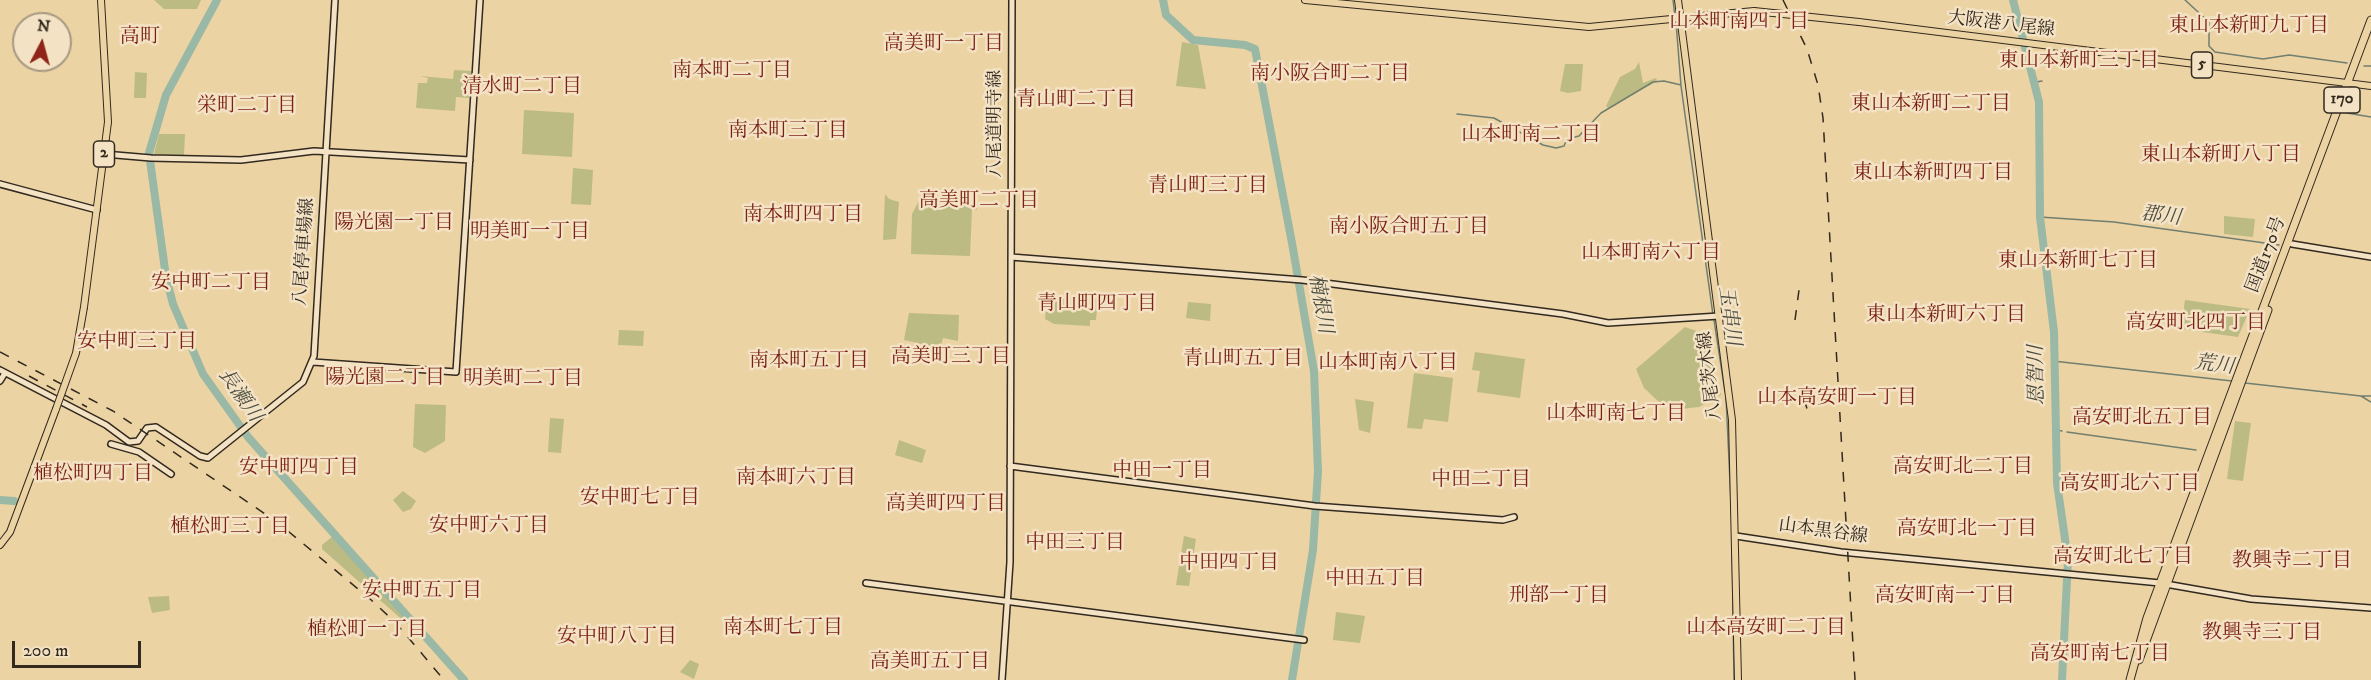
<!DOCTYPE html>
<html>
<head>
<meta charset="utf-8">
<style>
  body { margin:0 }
  #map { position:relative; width:2371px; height:680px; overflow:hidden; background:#ecd3a4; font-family:"IM FELL DW Pica",serif }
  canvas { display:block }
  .north { position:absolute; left:12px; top:12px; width:60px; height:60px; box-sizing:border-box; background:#f3e2c4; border:2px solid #a69882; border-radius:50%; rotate:6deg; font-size:16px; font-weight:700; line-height:24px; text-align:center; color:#32291f }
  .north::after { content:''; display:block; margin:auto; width:21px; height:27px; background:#8f2418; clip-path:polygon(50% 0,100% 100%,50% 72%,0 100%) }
  .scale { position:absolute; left:12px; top:641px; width:129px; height:27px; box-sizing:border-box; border:3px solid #32291f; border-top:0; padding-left:8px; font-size:18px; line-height:21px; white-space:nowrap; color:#32291f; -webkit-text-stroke:4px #f3e2c4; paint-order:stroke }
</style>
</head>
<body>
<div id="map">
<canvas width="2371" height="680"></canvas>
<div class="north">N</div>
<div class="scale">200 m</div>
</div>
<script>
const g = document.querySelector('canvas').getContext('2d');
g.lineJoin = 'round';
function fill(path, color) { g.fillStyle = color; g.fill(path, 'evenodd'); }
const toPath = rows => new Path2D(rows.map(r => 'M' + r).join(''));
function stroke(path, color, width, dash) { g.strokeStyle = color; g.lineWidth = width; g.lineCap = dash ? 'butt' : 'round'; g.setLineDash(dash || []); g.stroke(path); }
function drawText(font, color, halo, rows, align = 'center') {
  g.font = font + ' "IM FELL DW Pica","Noto Serif JP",serif'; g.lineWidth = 5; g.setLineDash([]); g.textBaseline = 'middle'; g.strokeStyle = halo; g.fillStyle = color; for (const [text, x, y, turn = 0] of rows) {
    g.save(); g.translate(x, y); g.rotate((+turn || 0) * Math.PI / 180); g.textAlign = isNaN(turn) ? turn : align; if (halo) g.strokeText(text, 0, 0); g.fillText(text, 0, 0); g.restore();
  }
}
fill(toPath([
  [154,0,201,0,197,9,164,9],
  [1182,42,1198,45,1206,89,1176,86],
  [1639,62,1643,83,1656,78,1657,81,1608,108,1606,106,1620,77,1635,69],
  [1565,64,1583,64,1581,91,1568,93,1560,91],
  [454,70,471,71,469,98,456,97,455,111,416,108,418,83,427,83,428,78,420,76,453,79],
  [135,72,147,73,146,98,134,98],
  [524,110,574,113,572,157,522,154],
  [159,134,185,134,184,155,154,154],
  [573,168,593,170,591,205,571,204],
  [885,194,889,199,899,202,896,239,883,240],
  [977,196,977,210,972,210,970,256,911,254,912,214,921,197],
  [2224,216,2255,219,2253,237,2224,234],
  [1047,296,1098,299,1096,320,1090,320,1090,326,1054,324,1045,319],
  [2185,300,2250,309,2238,337,2181,329],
  [1188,302,1211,304,1210,321,1186,318],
  [909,313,959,315,958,341,943,338,940,348,904,340],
  [1685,327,1702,333,1721,395,1699,407,1681,409,1658,401,1644,388,1636,369],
  [619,330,644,331,643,346,618,345],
  [1475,352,1525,359,1520,398,1477,392,1480,371,1472,370],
  [1414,373,1453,378,1448,422,1424,419,1422,429,1407,428],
  [1355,399,1374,402,1370,433,1359,430],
  [415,404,446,405,445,441,425,453,413,447],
  [550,418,564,419,561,453,548,452],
  [2235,421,2251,423,2243,481,2227,479],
  [899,440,926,450,922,463,895,455],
  [403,491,416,501,411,509,403,512,393,500],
  [334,535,409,622,407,624,322,549,322,545],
  [1184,536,1196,539,1189,586,1176,585],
  [169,596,170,610,152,613,148,597],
  [1336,612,1365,616,1360,643,1333,640],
  [690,660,699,664,694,679,680,672]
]), '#bcbb83');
stroke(toPath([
  [1673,0,1675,17],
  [2185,0,2209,22,2209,46,2215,52,2263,59,2289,55,2347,63],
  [1676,22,1681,86,1713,315],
  [2364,66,2371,66],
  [2036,82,2042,81],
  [2347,113,2371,117],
  [1457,114,1494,118,1543,145,1556,148,1564,146,1567,139,1579,136,1601,113,1653,82,1664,81,1681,85],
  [2040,217,2114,222,2279,245],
  [1714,320,1725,392],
  [2053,361,2232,381],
  [2245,383,2361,396,2371,402],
  [2362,396,2371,396],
  [1726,397,1731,503],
  [2056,430,2062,431],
  [2067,432,2196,450],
  [1732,541,1734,680]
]), '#707f6f', 1.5);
stroke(toPath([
  [217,0,166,95,149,153,166,277,173,304,203,374,248,437,464,680],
  [1163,0,1166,15,1193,40,1245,45,1255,49,1292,243,1314,371,1318,471,1313,550,1292,680],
  [2013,0,2039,102,2040,217,2054,332,2057,483,2068,560,2062,680],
  [0,500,14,501]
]), '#99b8a5', 8);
const secondary = toPath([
  [104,154,151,158,241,160,314,151,470,160],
  [0,184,97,210],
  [2292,244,2371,257],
  [1011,257,1302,280,1563,314,1608,323,1719,316],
  [313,362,456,372,480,0],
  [0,370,106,425,129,442,138,441,147,428,156,427,200,456,208,458,303,382,314,356,335,0],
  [0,381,5,373],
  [111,444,139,452,171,474],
  [1010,466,1315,506,1503,520,1514,517],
  [1736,536,1841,552,2160,583,2251,599,2371,608],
  [866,583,1304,640],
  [1002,680,1010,562,1012,0]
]);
const primary = toPath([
  [1305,0,1589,27,1754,11],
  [1678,0,1732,420,1738,680],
  [1859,22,2371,86],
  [84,307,108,122,101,0],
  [0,545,10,532,56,409]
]);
const highway = toPath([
  [2139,660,2268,310],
  [2130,680,2147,618,2371,20]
]);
stroke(secondary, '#32291f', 8);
stroke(primary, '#32291f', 8);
stroke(highway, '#32291f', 9);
stroke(secondary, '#f3e2c4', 5);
stroke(primary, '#ecd3a4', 6);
stroke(highway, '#ecd3a4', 7);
stroke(toPath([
  [1783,0,1807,49,1818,85,1823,118,1855,680],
  [1795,320,1799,290],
  [0,352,113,411,277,522,369,598,396,623,444,680],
  [29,376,87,407],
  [1804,399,1808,412]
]), '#32291f', 1.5, [10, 10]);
const primaryBridge = toPath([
  [1754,11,1859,22],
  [56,409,76,353,84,307]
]);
stroke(primaryBridge, '#32291f', 8, []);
stroke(primaryBridge, '#ecd3a4', 6);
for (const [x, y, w] of [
  [2202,65,21],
  [2342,100,36],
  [104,154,21]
]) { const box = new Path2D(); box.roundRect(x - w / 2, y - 13, w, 26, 4.5); g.fillStyle = '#f3e2c4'; g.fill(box); stroke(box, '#32291f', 1.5); }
drawText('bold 16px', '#32291f', null, [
  ["5",2202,65],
  ["170",2342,100],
  ["2",104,154]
]);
drawText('18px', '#32291f', '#f3e2c4', [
  ["大阪港八尾線",2001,25,7],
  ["八尾道明寺線",996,124,-90],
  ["八尾停車場線",305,252,-86],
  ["国道170号",2267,255,-69],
  ["八尾茨木線",1711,376,-97],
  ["山本黒谷線",1823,532,8]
]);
drawText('20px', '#7a1f14', '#f3e2c4', [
  ["山本町南四丁目",1739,23],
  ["東山本新町九丁目",2249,27],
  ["高町",140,38],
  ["高美町一丁目",944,45],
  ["東山本新町三丁目",2079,62],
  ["南本町二丁目",732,72],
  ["南小阪合町二丁目",1330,75],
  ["清水町二丁目",522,88],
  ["青山町二丁目",1076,101],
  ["東山本新町二丁目",1931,105],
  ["栄町二丁目",247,107],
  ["南本町三丁目",788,132],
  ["山本町南二丁目",1531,136],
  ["東山本新町八丁目",2221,156],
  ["東山本新町四丁目",1933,174],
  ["青山町三丁目",1208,187],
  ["高美町二丁目",979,202],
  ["南本町四丁目",803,216],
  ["陽光園一丁目",394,224],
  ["南小阪合町五丁目",1409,228],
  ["明美町一丁目",530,233],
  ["山本町南六丁目",1651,254],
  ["東山本新町七丁目",2078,262],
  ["安中町二丁目",211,284],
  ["青山町四丁目",1097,305],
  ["東山本新町六丁目",1946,316],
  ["高安町北四丁目",2196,324],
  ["安中町三丁目",137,343],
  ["高美町三丁目",951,358],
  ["青山町五丁目",1243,360],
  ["南本町五丁目",809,362],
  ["山本町南八丁目",1388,364],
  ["陽光園二丁目",385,379],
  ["明美町二丁目",523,380],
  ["山本高安町一丁目",1837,399],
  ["山本町南七丁目",1616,415],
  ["高安町北五丁目",2142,419],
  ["高安町北二丁目",1963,468],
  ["安中町四丁目",299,469],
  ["中田一丁目",1162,472],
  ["植松町四丁目",93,475],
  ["南本町六丁目",796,479],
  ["中田二丁目",1481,481],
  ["高安町北六丁目",2130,485],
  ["安中町七丁目",640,499],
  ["高美町四丁目",946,505],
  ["安中町六丁目",489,527],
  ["植松町三丁目",230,528],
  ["高安町北一丁目",1967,530],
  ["中田三丁目",1075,544],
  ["高安町北七丁目",2123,558],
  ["教興寺二丁目",2292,562],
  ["中田四丁目",1229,564],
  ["中田五丁目",1375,580],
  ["安中町五丁目",422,592],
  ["刑部一丁目",1559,597],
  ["高安町南一丁目",1945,597],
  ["南本町七丁目",783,629],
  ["山本高安町二丁目",1766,629],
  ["植松町一丁目",367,631],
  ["教興寺三丁目",2262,634],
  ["安中町八丁目",617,638],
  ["高安町南七丁目",2100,655],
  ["高美町五丁目",930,663]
]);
drawText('italic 20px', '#4c4d40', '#f3e2c4', [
  ["郡川",2161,217,7],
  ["楠根川",1319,304,80],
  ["玉串川",1728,316,82],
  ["荒川",2214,366,7],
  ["恩智川",2038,375,-91],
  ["長瀬川",239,396,55]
]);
</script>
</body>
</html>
